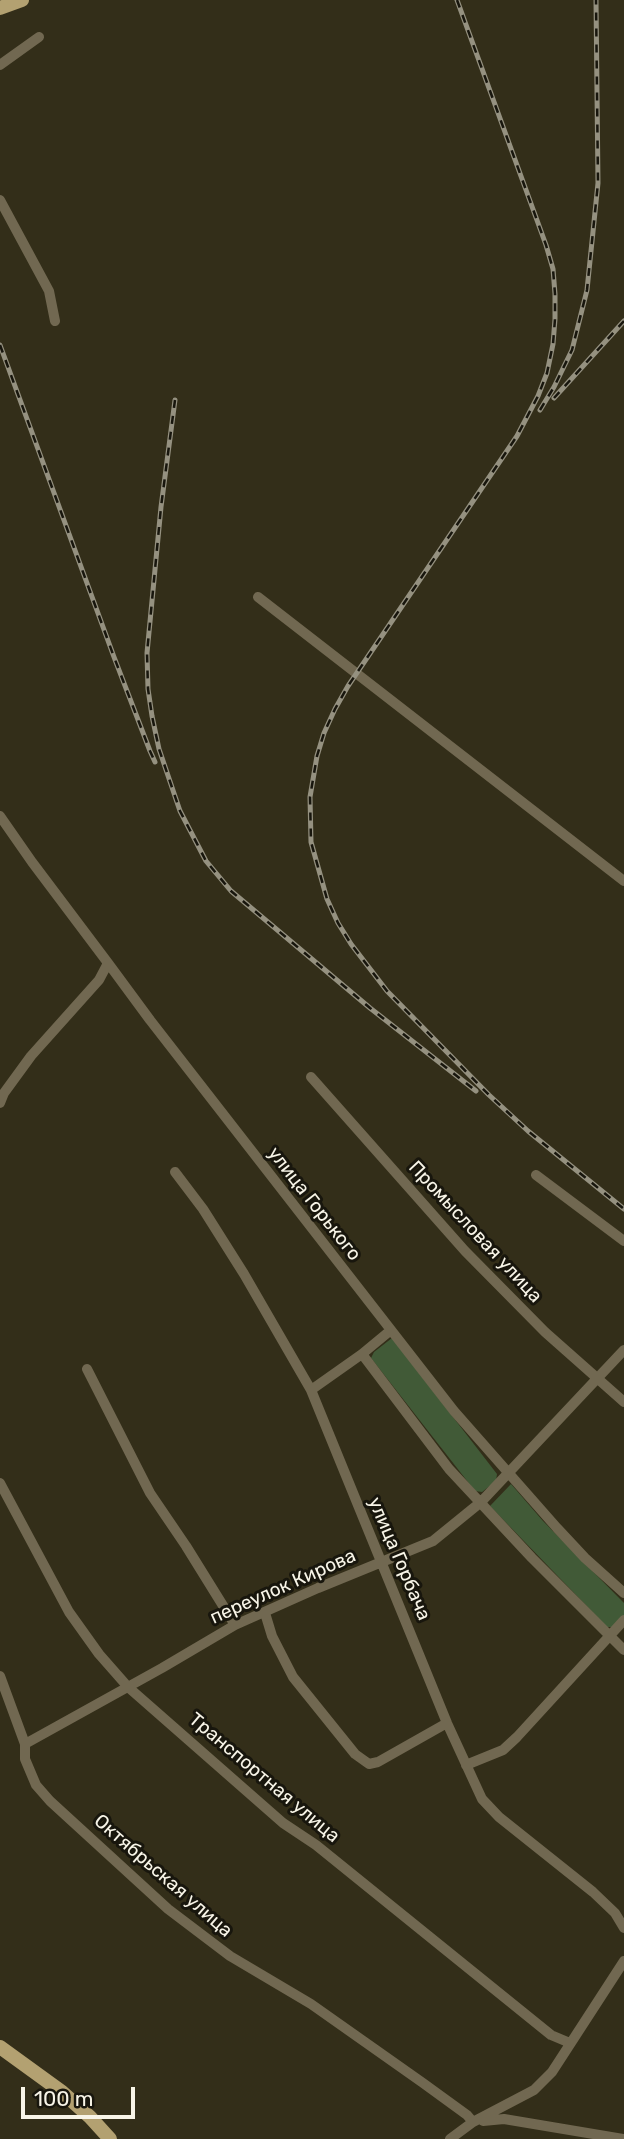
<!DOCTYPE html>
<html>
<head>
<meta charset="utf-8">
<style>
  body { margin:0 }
  #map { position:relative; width:624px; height:2139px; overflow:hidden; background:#332e19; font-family:Rubik,sans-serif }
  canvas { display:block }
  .scale { position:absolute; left:21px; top:2087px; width:114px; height:32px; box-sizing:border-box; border:4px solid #f8f5e8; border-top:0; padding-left:9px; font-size:21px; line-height:24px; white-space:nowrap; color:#f8f5e8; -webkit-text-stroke:5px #18160d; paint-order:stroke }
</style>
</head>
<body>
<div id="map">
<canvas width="624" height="2139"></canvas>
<div class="scale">100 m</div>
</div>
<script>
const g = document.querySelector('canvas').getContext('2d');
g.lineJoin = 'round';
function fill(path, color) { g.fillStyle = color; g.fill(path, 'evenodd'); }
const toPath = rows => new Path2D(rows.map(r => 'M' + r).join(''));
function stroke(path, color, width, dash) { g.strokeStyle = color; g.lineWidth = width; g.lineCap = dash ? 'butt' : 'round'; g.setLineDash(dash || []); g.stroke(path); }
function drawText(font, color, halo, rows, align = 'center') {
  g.font = font + ' Rubik,sans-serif'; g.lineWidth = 6; g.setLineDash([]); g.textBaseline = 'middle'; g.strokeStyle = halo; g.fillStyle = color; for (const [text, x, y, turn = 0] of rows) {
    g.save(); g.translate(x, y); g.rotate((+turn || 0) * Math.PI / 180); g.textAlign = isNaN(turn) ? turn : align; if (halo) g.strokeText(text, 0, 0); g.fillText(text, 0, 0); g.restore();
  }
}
fill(toPath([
  [392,1338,497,1474,496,1481,482,1492,475,1491,371,1358,374,1352],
  [511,1484,543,1521,624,1603,624,1617,615,1627,607,1627,490,1506]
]), '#415a37');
stroke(toPath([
  [0,65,39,37],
  [0,200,49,291,55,321],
  [258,597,624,881],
  [0,816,32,862,108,963,150,1020,454,1411,557,1528,585,1558,624,1593],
  [311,1077,465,1251,545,1332,624,1402],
  [0,1103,4,1093,31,1056,99,980,108,963],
  [175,1172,203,1209,244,1274,311,1390,447,1723,482,1799,499,1817,593,1892,615,1913,624,1928],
  [536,1175,624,1241],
  [362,1354,449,1469,532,1558,624,1650],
  [87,1369,150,1493,186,1546,235,1625],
  [311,1390,362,1354,391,1330],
  [0,1483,69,1612,99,1654,128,1687,283,1823,316,1845,551,2035,570,2043],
  [265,1613,272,1636,293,1677,355,1754,369,1764,378,1762,447,1723],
  [0,1676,25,1744,25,1759,36,1785,50,1801,168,1909,230,1956,311,2004,423,2083,467,2115,473,2122],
  [25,1744,162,1668,235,1625,318,1588,433,1541,481,1502,624,1350],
  [466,1765,503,1750,517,1737,624,1620],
  [483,2121,504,2119,623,2139],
  [450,2139,473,2122,534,2090,552,2072,624,1961]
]), '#716851', 10);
stroke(toPath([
  [0,8,22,0],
  [0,2047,62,2092,90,2117,110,2139]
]), '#b3a171', 14);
const rail = toPath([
  [457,0,546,245,553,269,555,294,555,319,553,344,547,373,538,396,517,436,348,686,335,709,324,733,317,756,310,797,311,842,327,899,338,923,351,944,387,991,489,1095,528,1131,624,1209],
  [0,345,114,657,150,751,155,762],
  [554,398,624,321],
  [175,400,161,507,147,653,148,689,152,716,159,749,180,811,206,861,231,891,370,1008,476,1091],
  [540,410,554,387,572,350,587,290,598,183,596,0]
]);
stroke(rail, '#959180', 5);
stroke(rail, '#18160d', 2.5, [8]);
drawText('19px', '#f8f5e8', '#18160d', [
  ["улица Горького",314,1204,52],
  ["Промысловая улица",475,1232,47],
  ["улица Горбача",399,1559,67],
  ["переулок Кирова",283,1587,-24],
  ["Транспортная улица",264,1778,40],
  ["Октябрьская улица",163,1876,41]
]);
</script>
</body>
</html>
